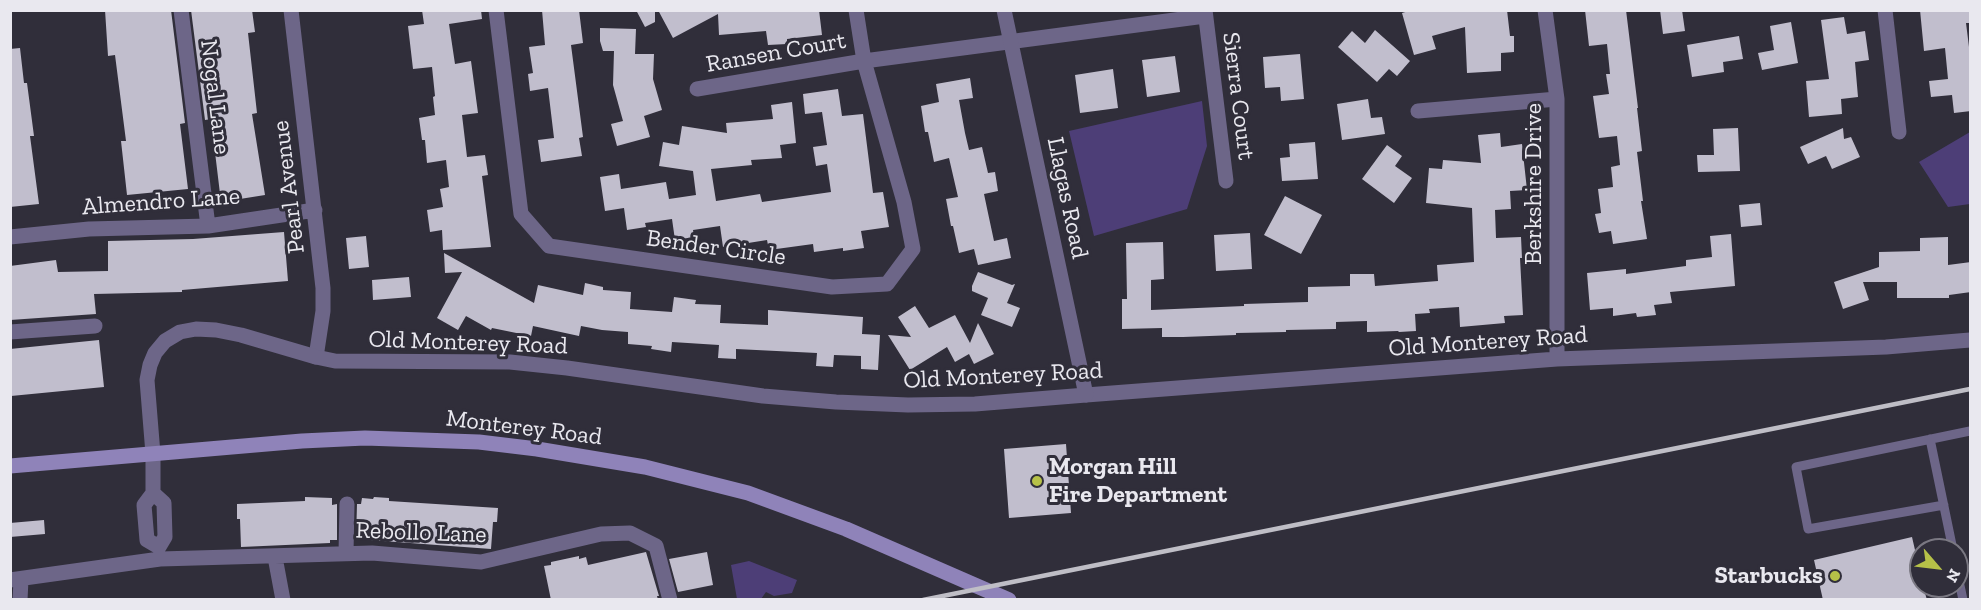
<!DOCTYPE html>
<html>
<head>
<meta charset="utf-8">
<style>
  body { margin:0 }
  #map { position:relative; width:1981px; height:610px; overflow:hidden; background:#302e3a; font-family:"Zilla Slab",serif }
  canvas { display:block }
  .frame { position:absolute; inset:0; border:12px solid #e9e8ef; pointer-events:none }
  .north { position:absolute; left:1909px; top:538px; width:60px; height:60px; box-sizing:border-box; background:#302e3a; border:2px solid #7a7882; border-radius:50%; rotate:118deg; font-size:16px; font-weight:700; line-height:24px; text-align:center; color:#e9e8ef }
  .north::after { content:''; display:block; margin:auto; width:21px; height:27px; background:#b6c148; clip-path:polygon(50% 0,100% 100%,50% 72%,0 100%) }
</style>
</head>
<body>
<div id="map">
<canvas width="1981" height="610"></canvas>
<div class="frame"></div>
<div class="north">N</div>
</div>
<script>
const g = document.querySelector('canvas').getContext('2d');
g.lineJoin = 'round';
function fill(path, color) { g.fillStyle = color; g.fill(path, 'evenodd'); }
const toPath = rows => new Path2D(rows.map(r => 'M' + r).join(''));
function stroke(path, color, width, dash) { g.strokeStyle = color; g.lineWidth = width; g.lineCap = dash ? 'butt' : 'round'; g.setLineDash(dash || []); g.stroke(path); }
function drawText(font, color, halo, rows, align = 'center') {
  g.font = font + ' "Zilla Slab",serif'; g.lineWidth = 6; g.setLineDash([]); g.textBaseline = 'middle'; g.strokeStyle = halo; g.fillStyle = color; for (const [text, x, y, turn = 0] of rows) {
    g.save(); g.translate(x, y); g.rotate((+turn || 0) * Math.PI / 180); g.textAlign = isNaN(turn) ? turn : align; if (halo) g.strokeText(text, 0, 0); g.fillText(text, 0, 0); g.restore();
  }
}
fill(toPath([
  [1202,101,1207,146,1187,209,1094,236,1069,131],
  [1970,132,1970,204,1948,207,1919,162],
  [749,561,797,580,792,593,774,596,766,592,761,599,737,599,731,565]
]), '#4d3e77');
fill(toPath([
  [105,10,171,10,185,123,180,124,188,189,127,195,121,141,126,141,115,55,108,56],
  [191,10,252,10,255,32,248,33,257,113,252,114,265,195,221,202,211,119,205,120],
  [422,10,481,10,482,19,449,24,455,64,471,61,478,113,462,115,467,157,485,155,488,175,482,176,491,247,443,250,442,230,430,232,427,210,443,207,440,189,449,187,446,160,427,163,425,140,422,140,419,118,435,115,433,97,435,96,432,67,413,69,408,26,424,24],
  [542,10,579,10,583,43,571,45,583,137,579,138,582,156,541,162,538,140,554,138,548,88,530,91,528,74,533,73,529,47,545,45],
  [636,10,655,10,655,22,645,27],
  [658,10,819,10,822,35,787,39,787,44,768,45,766,31,719,35,718,14,673,38],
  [1412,10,1507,10,1510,36,1514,36,1514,52,1501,53,1501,71,1467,73,1465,27,1432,36,1436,49,1414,55,1402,13],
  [1585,10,1626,10,1638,108,1637,108,1642,151,1637,152,1643,201,1641,201,1647,239,1613,244,1611,231,1599,233,1595,214,1601,213,1598,189,1613,187,1611,167,1620,165,1617,136,1599,138,1593,96,1609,94,1606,74,1610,74,1607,44,1589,46],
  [1660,10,1682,10,1685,31,1663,34],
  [1920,10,1971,10,1971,23,1966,23,1971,63,1971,111,1954,113,1952,95,1931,97,1929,81,1948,79,1945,48,1924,51],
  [1844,17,1847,34,1865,31,1869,60,1855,62,1858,97,1841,99,1842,114,1809,117,1806,81,1829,79,1821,20],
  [1791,22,1798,63,1762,70,1758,53,1774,50,1770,26],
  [600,28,636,29,635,54,654,54,653,79,662,110,644,116,650,137,617,146,611,124,623,121,613,85,614,51,603,51,600,41],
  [1375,30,1410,61,1397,76,1389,69,1377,82,1338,47,1352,31,1365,43],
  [1739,36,1743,59,1723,62,1724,72,1692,77,1687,45],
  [20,48,24,83,27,83,34,136,30,136,39,204,10,207,10,49],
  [1300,54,1304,99,1281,101,1280,87,1265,88,1263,57],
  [1175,56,1180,92,1147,97,1142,60],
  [1113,69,1118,108,1080,113,1075,75],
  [970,78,973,98,959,100,965,133,969,150,982,147,988,173,995,172,998,191,984,194,988,213,994,241,1007,238,1011,258,978,265,974,249,959,253,953,226,951,226,946,199,958,197,949,158,934,162,928,132,925,132,921,106,939,102,936,84],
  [838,89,842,116,863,114,873,193,883,192,889,227,861,231,864,248,843,251,843,248,814,252,813,244,769,250,767,240,723,247,720,226,693,230,694,237,675,240,672,219,645,223,646,227,627,230,624,208,605,211,600,177,619,174,621,189,666,182,669,199,696,195,693,171,659,166,663,142,679,145,682,126,727,133,726,123,773,119,771,105,792,102,796,143,780,145,782,158,751,160,752,165,711,169,716,201,760,194,762,202,831,192,827,164,816,166,813,147,827,145,822,112,805,114,803,94],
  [1368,99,1371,118,1382,117,1385,134,1342,140,1337,104],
  [1738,128,1740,171,1698,172,1697,155,1714,155,1713,129],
  [1843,128,1844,139,1851,137,1860,157,1832,169,1826,156,1808,164,1800,147],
  [1500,133,1501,147,1522,144,1527,190,1510,191,1511,209,1495,210,1496,238,1521,237,1522,258,1520,258,1523,315,1504,316,1505,323,1460,327,1459,307,1429,309,1430,313,1415,314,1416,331,1399,332,1398,331,1367,332,1367,321,1336,322,1336,329,1286,330,1286,332,1236,333,1236,335,1183,337,1162,337,1162,328,1122,329,1122,299,1127,299,1126,243,1163,242,1164,279,1151,280,1151,310,1244,306,1244,304,1308,302,1308,287,1350,286,1350,274,1374,274,1375,286,1438,281,1437,265,1474,262,1472,208,1426,203,1429,168,1442,169,1443,160,1481,163,1478,135],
  [1315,142,1318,179,1282,181,1280,158,1290,157,1289,144],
  [1387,145,1402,156,1395,166,1412,178,1394,203,1362,179],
  [1285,196,1322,215,1301,254,1264,235],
  [1760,203,1762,225,1741,227,1739,205],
  [284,232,288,281,182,290,182,292,94,294,96,314,10,320,10,266,56,260,58,272,108,271,108,241,193,239],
  [1250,233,1252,269,1216,271,1214,235],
  [1731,234,1735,286,1670,292,1672,303,1654,305,1656,315,1637,317,1636,313,1613,316,1613,308,1590,310,1587,273,1626,269,1626,274,1686,266,1686,260,1712,257,1710,236],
  [366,236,369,267,349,269,346,238],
  [1948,237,1948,265,1971,262,1971,292,1949,295,1949,298,1897,298,1897,282,1863,282,1869,300,1843,309,1834,282,1879,267,1879,252,1920,251,1920,238],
  [444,253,534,303,538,285,583,295,585,283,603,287,603,290,631,292,630,309,672,312,674,297,696,300,695,304,721,305,720,323,768,325,768,310,863,317,862,334,880,335,878,370,861,369,861,356,834,355,833,367,816,366,817,353,736,349,736,359,718,358,719,345,672,342,671,352,651,349,652,346,628,344,628,332,602,330,581,326,579,336,533,326,531,336,492,328,491,330,466,316,458,330,437,318,462,272,445,273],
  [978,272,1012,285,1015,284,1007,303,1020,308,1012,327,981,315,988,298,972,291,972,286],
  [409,277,411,297,373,300,372,280],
  [915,306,929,328,955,315,970,343,978,323,994,354,974,364,969,354,955,362,947,347,910,370,888,335,911,337,898,317],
  [99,340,104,387,11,396,10,349],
  [1066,444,1071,513,1009,518,1004,449],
  [305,497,332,498,332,505,337,504,337,540,330,540,330,543,241,547,240,519,237,519,237,504,305,501],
  [374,497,389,498,389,501,498,508,497,522,493,522,491,549,356,539,357,504,361,504,362,498,373,499],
  [44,520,45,534,10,537,10,523],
  [1912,537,1921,576,1921,586,1923,586,1927,600,1823,600,1814,560],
  [646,552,659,596,657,596,658,600,551,600,544,566,551,565,551,562,579,556,579,559,586,557,588,565],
  [707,552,713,585,678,592,669,559]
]), '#c1becd');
stroke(toPath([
  [1930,439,1953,550],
  [1944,505,1808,529,1796,467,1970,431],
  [1957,571,1963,600]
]), '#6d6688', 9);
stroke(toPath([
  [181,10,208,226],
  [291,10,323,288,323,311,316,357],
  [496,10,521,214,549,246,832,287,887,284,913,249,904,202,864,61,856,10],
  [1205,10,1226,181],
  [1545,10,1557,99,1557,359],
  [1885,10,1899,132],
  [697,89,864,61,1205,16],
  [1418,111,1557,99],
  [10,237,89,229,208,226,315,210],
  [10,332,95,326],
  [1086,395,1557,359,1886,347,1970,340],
  [153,493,164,503,165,537,159,547,147,540,144,505,153,493,153,454],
  [346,553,347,504],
  [275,557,283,600],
  [10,580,160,559,372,553,481,562,601,534,630,533,656,546,670,600],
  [20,600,21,580]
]), '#6d6688', 15);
stroke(toPath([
  [153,454,147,380,150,365,155,353,165,341,180,332,196,329,216,330,241,335,316,357,335,361,510,362,567,368,763,396,836,402,908,405,975,404,1086,395,1004,10]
]), '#6d6688', 15);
stroke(toPath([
  [10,466,302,441,365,438,479,442,537,449,645,467,748,493,846,529,1009,600]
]), '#8f83b9', 15);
stroke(toPath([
  [923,600,1970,389]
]), '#bfbec6', 4.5);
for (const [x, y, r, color] of [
  [1037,481,6,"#b6c148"],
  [1835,576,6,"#b6c148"]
]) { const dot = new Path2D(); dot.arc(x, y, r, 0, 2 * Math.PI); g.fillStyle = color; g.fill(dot); stroke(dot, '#302e3a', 2); }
drawText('24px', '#e9e8ef', '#302e3a', [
  ["Ransen Court",776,53,-10],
  ["Sierra Court",1238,96,83],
  ["Nogal Lane",215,97,83],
  ["Berkshire Drive",1534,184,-90],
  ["Pearl Avenue",289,187,-97],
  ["Llagas Road",1067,198,78],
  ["Almendro Lane",161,202,-4],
  ["Bender Circle",716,248,8],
  ["Old Monterey Road",1488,342,-4],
  ["Old Monterey Road",468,343,2],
  ["Old Monterey Road",1003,376,-3],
  ["Monterey Road",524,428,7],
  ["Rebollo Lane",421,533,2]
]);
drawText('bold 24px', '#e9e8ef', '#302e3a', [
  ["Morgan Hill",1049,467],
  ["Fire Department",1049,495],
  ["Starbucks",1823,576,"right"]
], 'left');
</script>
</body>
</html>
